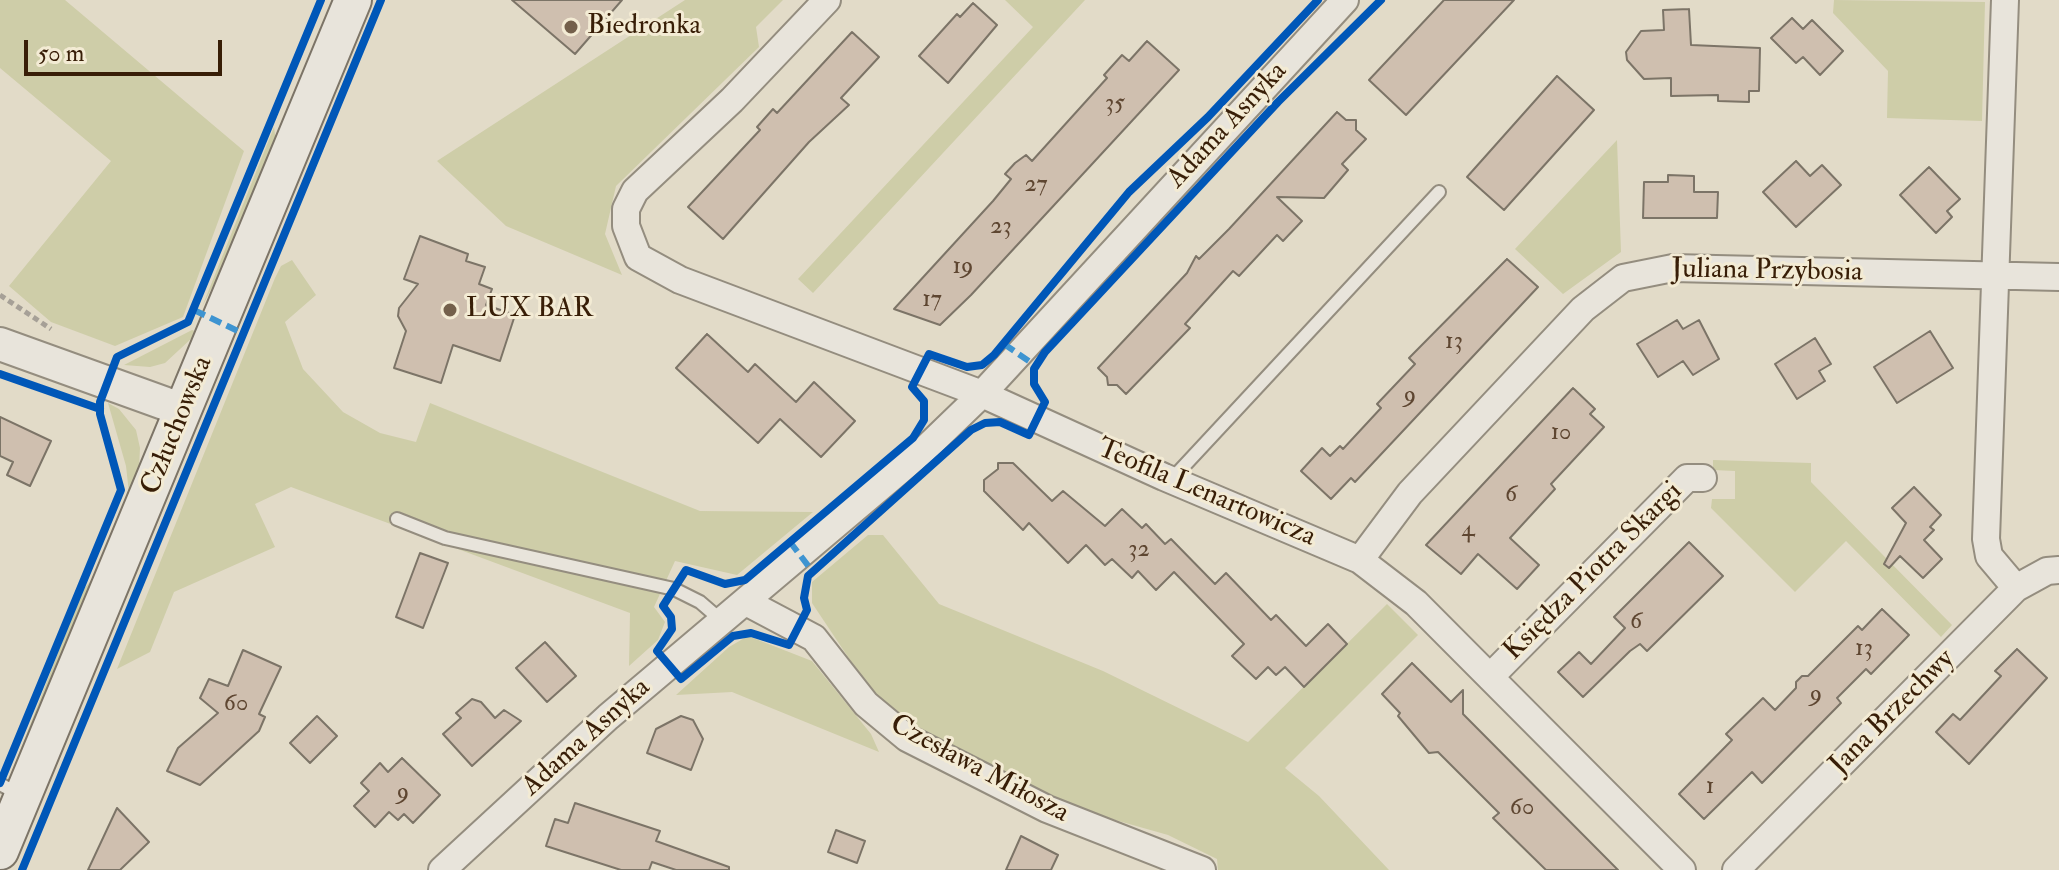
<!DOCTYPE html>
<html>
<head>
<meta charset="utf-8">
<style>
  body { margin:0 }
  #map { position:relative; width:2059px; height:870px; overflow:hidden; background:#e2dbc8; font-family:"IM FELL Double Pica",serif }
  canvas { display:block }
  .scale { position:absolute; left:24px; top:40px; width:198px; height:36px; box-sizing:border-box; border:4px solid #381e07; border-top:0; padding-left:10px; font-size:24px; line-height:28px; white-space:nowrap; color:#381e07; -webkit-text-stroke:6px #f3ebd4; paint-order:stroke }
</style>
</head>
<body>
<div id="map">
<canvas width="2059" height="870"></canvas>
<div class="scale">50 m</div>
</div>
<script>
const g = document.querySelector('canvas').getContext('2d');
g.lineJoin = 'round';
function fill(path, color) { g.fillStyle = color; g.fill(path, 'evenodd'); }
const toPath = rows => new Path2D(rows.map(r => 'M' + r).join(''));
function stroke(path, color, width, dash) { g.strokeStyle = color; g.lineWidth = width; g.lineCap = dash ? 'butt' : 'round'; g.setLineDash(dash || []); g.stroke(path); }
function drawText(font, color, halo, rows, align = 'center') {
  g.font = font + ' "IM FELL Double Pica",serif'; g.lineWidth = 6; g.setLineDash([]); g.textBaseline = 'middle'; g.strokeStyle = halo; g.fillStyle = color; for (const [text, x, y, turn = 0] of rows) {
    g.save(); g.translate(x, y); g.rotate((+turn || 0) * Math.PI / 180); g.textAlign = isNaN(turn) ? turn : align; if (halo) g.strokeText(text, 0, 0); g.fillText(text, 0, 0); g.restore();
  }
}
fill(toPath([
  [0,0,65,0,244,151,183,317,115,346,51,322,9,286,111,161,0,68],
  [685,0,783,0,756,27,759,47,616,186,605,234,622,275,506,226,437,161],
  [1005,0,1085,0,813,293,798,279,1033,27],
  [1834,0,1985,2,1982,121,1887,118,1888,71,1833,13],
  [274,127,276,142,235,243,202,307],
  [1617,140,1621,252,1563,294,1515,249],
  [292,260,316,295,285,322,303,369,343,412,380,433,416,442,430,403,700,511,813,512,737,575,675,561,654,607,665,622,658,640,629,666,630,613,291,487,255,504,275,547,174,592,150,652,117,669,275,278,281,266],
  [192,330,195,331,192,338,165,363,150,367,124,365],
  [108,403,119,409,136,430,140,448,139,468,129,493,126,466],
  [1713,460,1811,463,1811,482,1952,625,1941,637,1846,541,1795,592,1711,508,1712,499,1735,499,1735,471,1713,470],
  [868,535,883,535,939,604,1103,671,1248,742,1387,604,1418,635,1285,768,1319,796,1389,870,1218,870,1217,859,1168,835,1094,814,1016,781,917,726,874,696,812,603,812,582],
  [95,576,17,771,11,774,82,591],
  [748,636,812,661,871,734,879,752,732,692,676,695,729,647]
]), '#cecda8');
const building = toPath([
  [512,0,622,0,575,54,512,0],
  [1444,0,1514,0,1406,115,1369,80,1444,0],
  [973,3,997,25,948,83,919,56,957,14,960,17,973,3],
  [1689,9,1691,45,1760,48,1759,91,1749,91,1749,102,1718,101,1718,95,1671,96,1671,78,1644,79,1627,60,1626,52,1641,31,1664,30,1663,10,1689,9],
  [1792,18,1803,29,1812,20,1843,51,1820,75,1803,57,1796,63,1771,38,1792,18],
  [852,32,879,57,841,98,849,105,809,142,723,239,688,207,760,130,757,127,773,109,777,113,852,32],
  [1147,41,1179,70,971,295,940,325,894,309,993,201,1011,179,1005,174,1015,163,1026,155,1032,161,1107,78,1104,75,1122,55,1129,61,1147,41],
  [1557,76,1594,110,1504,210,1467,177,1557,76],
  [1337,112,1346,120,1356,120,1356,130,1366,139,1342,164,1348,170,1324,198,1277,197,1302,221,1283,241,1277,235,1239,276,1233,271,1185,324,1190,328,1126,394,1117,385,1108,385,1107,377,1098,368,1187,273,1196,256,1199,259,1229,229,1337,112],
  [1796,161,1810,176,1822,165,1841,185,1796,227,1763,192,1796,161],
  [1929,167,1960,199,1947,211,1952,217,1936,233,1900,195,1929,167],
  [1668,175,1694,176,1694,192,1718,192,1717,218,1643,218,1644,182,1668,182,1668,175],
  [420,236,468,254,466,261,485,267,479,284,492,289,486,305,515,315,500,361,453,345,441,383,394,368,406,331,398,316,399,308,418,284,404,279,420,236],
  [1507,259,1538,287,1355,482,1351,478,1331,499,1301,471,1322,448,1330,456,1340,446,1343,449,1381,408,1377,404,1415,364,1409,358,1507,259],
  [1677,320,1683,329,1699,320,1719,359,1693,375,1683,361,1658,377,1637,344,1677,320],
  [1930,331,1953,368,1897,403,1874,367,1930,331],
  [707,334,748,372,755,364,796,402,814,382,855,421,821,457,780,419,758,443,676,368,707,334],
  [1815,338,1831,364,1819,371,1825,381,1797,399,1775,364,1815,338],
  [1573,388,1595,409,1590,414,1604,427,1551,484,1555,489,1510,538,1539,565,1517,589,1478,554,1461,574,1426,545,1573,388],
  [0,417,51,441,30,486,7,475,13,462,0,456,0,417],
  [998,463,1013,463,1052,501,1063,491,1105,526,1122,509,1142,528,1146,524,1165,544,1171,539,1215,584,1226,573,1271,620,1276,615,1306,646,1328,624,1347,644,1304,687,1285,667,1276,675,1268,667,1256,679,1232,656,1244,644,1174,572,1156,590,1138,571,1132,578,1112,559,1105,565,1086,545,1068,563,1029,523,1023,530,984,491,984,480,998,469,998,463],
  [1914,487,1941,515,1930,527,1934,530,1924,540,1942,559,1923,578,1900,556,1889,568,1884,564,1906,523,1892,508,1914,487],
  [1689,542,1723,576,1647,651,1640,644,1630,651,1583,697,1558,672,1579,652,1591,664,1625,628,1614,617,1689,542],
  [420,553,448,563,423,628,396,617,420,553],
  [1882,609,1909,635,1871,674,1866,669,1837,698,1841,703,1762,783,1752,772,1704,819,1679,794,1732,740,1726,734,1763,698,1775,710,1796,688,1796,682,1802,676,1808,676,1858,626,1862,630,1882,609],
  [545,642,576,676,547,702,516,668,545,642],
  [2017,649,2047,678,1969,764,1936,732,1953,714,1960,720,2001,676,1995,671,2017,649],
  [243,650,281,667,259,714,265,717,259,731,200,785,167,771,178,748,218,713,200,698,209,679,228,686,243,650],
  [1412,663,1451,702,1463,690,1463,714,1618,870,1546,870,1493,818,1499,813,1438,752,1429,753,1398,716,1400,713,1382,694,1412,663],
  [472,699,481,702,495,718,504,710,521,721,472,766,443,734,461,718,456,713,472,699],
  [317,716,337,736,310,763,290,743,317,716],
  [681,716,693,720,703,739,691,770,647,753,656,729,681,716],
  [402,758,440,795,413,823,404,814,398,820,389,812,375,827,354,806,369,791,361,783,380,763,388,772,402,758],
  [575,803,660,831,656,841,729,867,729,870,676,870,652,862,649,870,621,870,546,846,555,819,568,823,575,803],
  [117,808,149,842,120,870,88,870,117,808],
  [836,830,865,841,857,863,828,852,836,830],
  [1021,836,1058,855,1051,870,1006,870,1021,836]
]);
fill(building, '#cfbfaf');
stroke(building, '#7c7467', 2);
const service = toPath([
  [1171,480,1439,192],
  [397,519,445,538,674,589,700,602,722,621],
  [0,784,20,795]
]);
const minor = toPath([
  [827,0,732,100,635,191,626,209,626,226,638,257,680,280,982,394,1164,477,1360,560,1416,603,1682,870],
  [2005,0,1986,539,1989,556,2016,588],
  [1360,560,1410,493,1583,309,1623,278,1673,268,2059,277],
  [746,602,814,638,866,704,907,738,1047,809,1202,870],
  [1490,677,1687,478,1703,478],
  [442,870,608,717,924,450,982,394,1345,0],
  [1736,870,2016,588,2047,571,2059,570]
]);
const tertiary = toPath([
  [0,344,183,410]
]);
const secondary = toPath([
  [0,851,353,0]
]);
stroke(service, '#948d7f', 16);
stroke(minor, '#948d7f', 30);
stroke(tertiary, '#948d7f', 36);
stroke(secondary, '#7c7467', 40);
stroke(toPath([
  [0,295,51,329]
]), '#a6a097', 5, [6, 4]);
stroke(service, '#e8e4db', 12);
stroke(minor, '#e8e4db', 26);
stroke(tertiary, '#e8e4db', 32);
stroke(secondary, '#e8e4db', 36);
stroke(toPath([
  [194,310,242,333],
  [1004,344,1036,366],
  [790,542,813,572]
]), '#3e94d1', 6, [12, 6]);
stroke(toPath([
  [1318,0,1208,117,1129,192,994,355,982,365,967,367,929,354,912,387,924,401,924,420,913,438,745,580,725,584,686,570,663,606,671,617,672,629,657,651,681,679,733,636,751,633,789,645,807,610,804,598,808,576,971,430,985,423,1000,422,1029,435,1045,402,1034,384,1034,369,1045,352,1278,102,1381,0],
  [0,374,100,409],
  [0,783,121,490,100,414,100,402,117,357,188,322,321,0],
  [22,870,381,0]
]), '#0057b8', 8);
for (const [x, y, r, color] of [
  [571,27,8,"#74604b"],
  [450,310,8,"#74604b"]
]) { const dot = new Path2D(); dot.arc(x, y, r, 0, 2 * Math.PI); g.fillStyle = color; g.fill(dot); stroke(dot, '#f3ebd4', 3); }
drawText('24px', '#5e4631', null, [
  ["35",1115,105],
  ["27",1036,186],
  ["23",1001,228],
  ["19",963,268],
  ["17",932,301],
  ["13",1454,343],
  ["9",1410,397],
  ["10",1561,434],
  ["6",1511,496],
  ["4",1468,531],
  ["32",1139,551],
  ["6",1636,623],
  ["13",1864,650],
  ["9",1816,696],
  ["60",236,705],
  ["1",1710,788],
  ["9",403,794],
  ["60",1522,809]
]);
drawText('28px', '#381e07', '#f3ebd4', [
  ["Biedronka",587,27],
  ["LUX BAR",466,310]
], 'left');
drawText('28px', '#381e07', '#f3ebd4', [
  ["Adama Asnyka",1228,126,-47],
  ["Juliana Przybosia",1767,272,1],
  ["Człuchowska",178,426,-68],
  ["Teofila Lenartowicza",1206,494,23],
  ["Księdza Piotra Skargi",1594,572,-45],
  ["Jana Brzechwy",1893,713,-45],
  ["Adama Asnyka",587,738,-42],
  ["Czesława Miłosza",979,770,28]
]);
</script>
</body>
</html>
